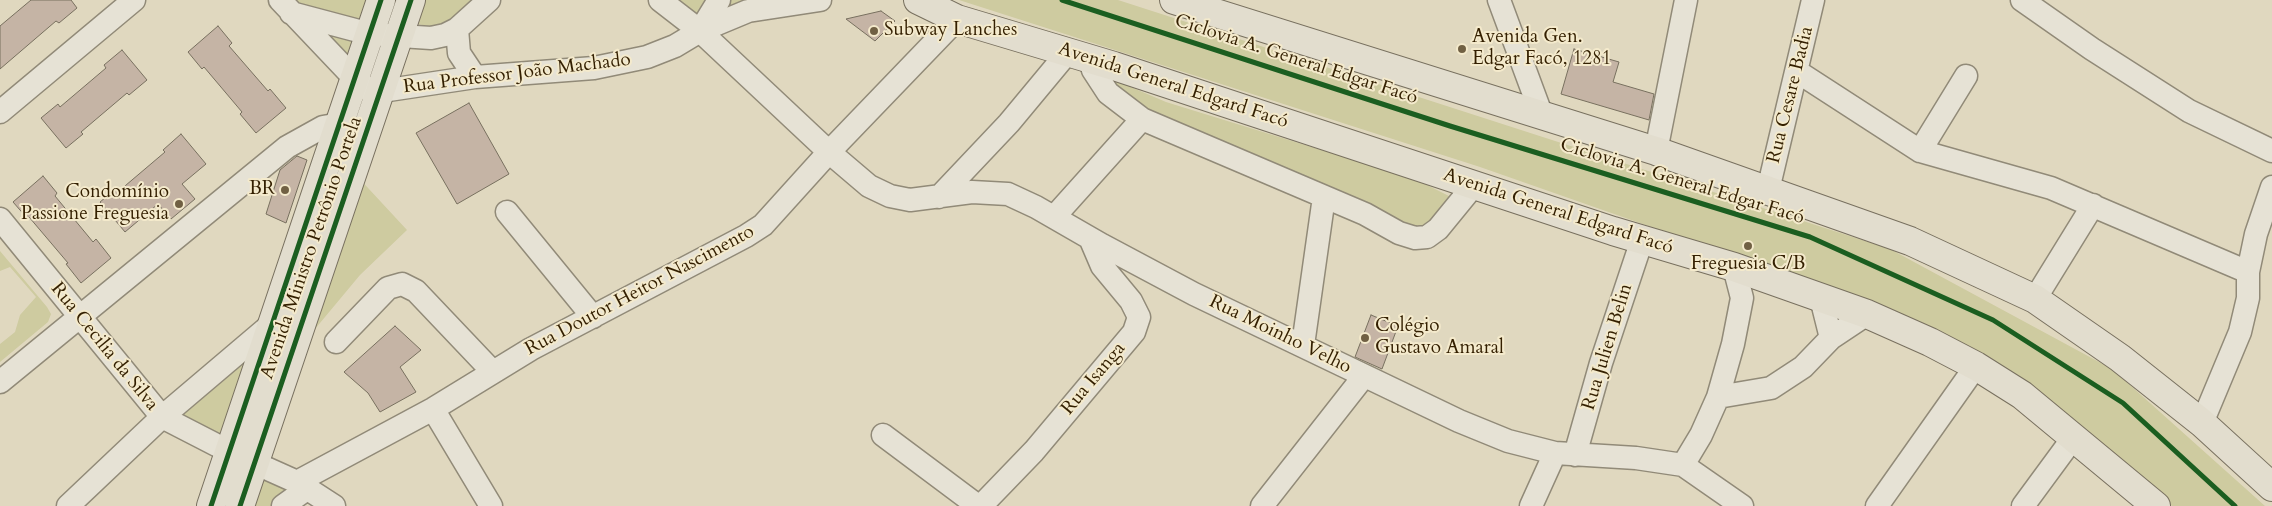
<!DOCTYPE html>
<html>
<head>
<meta charset="utf-8">
<style>
  body { margin:0 }
  canvas { display:block; background:#e0d8bf }
</style>
</head>
<body>
<canvas width="2272" height="506"></canvas>
<script>
const g = document.querySelector('canvas').getContext('2d');
g.lineJoin = 'round';
function fill(path, color) { g.fillStyle = color; g.fill(path, 'evenodd'); }
const toPath = rows => new Path2D(rows.map(r => 'M' + r).join(''));
function stroke(path, color, width, dash) { g.strokeStyle = color; g.lineWidth = width; g.lineCap = dash ? 'butt' : 'round'; g.setLineDash(dash || []); g.stroke(path); }
function drawText(font, color, halo, rows, align = 'center') {
  g.font = font + ' Cardo,serif'; g.lineWidth = 4; g.setLineDash([]); g.textBaseline = 'middle'; g.strokeStyle = halo; g.fillStyle = color; for (const [text, x, y, turn = 0] of rows) {
    g.save(); g.translate(x, y); g.rotate((+turn || 0) * Math.PI / 180); g.textAlign = isNaN(turn) ? turn : align; if (halo) g.strokeText(text, 0, 0); g.fillText(text, 0, 0); g.restore();
  }
}
fill(toPath([
  [294,0,370,0,363,23,313,14],
  [419,0,472,0,441,28,411,23],
  [668,0,785,0,684,16],
  [959,0,1118,0,1890,249,2112,369,2265,506,2172,506,2084,431,1874,305,1480,167],
  [308,24,364,38,349,68],
  [1104,78,1119,82,1166,102,1415,179,1453,198,1426,234,1148,116],
  [356,175,407,230,360,275,300,347],
  [0,251,47,307,51,314,48,322,0,362,0,344,15,332,20,315,36,297,10,267,0,271],
  [251,346,223,443,174,410],
  [254,472,299,490,277,506,241,506]
]), '#cecba0');
const building = toPath([
  [31,0,71,0,77,8,59,23,56,21,0,69,0,26,31,0],
  [881,11,895,21,875,41,846,19,881,11],
  [218,26,232,43,229,46,268,91,270,89,286,108,256,133,240,114,242,112,204,67,202,69,188,52,218,26],
  [1574,49,1619,62,1613,82,1654,94,1649,120,1561,94,1574,49],
  [122,50,147,80,129,95,127,93,81,132,83,134,66,148,41,118,58,104,60,107,106,68,104,65,122,50],
  [469,103,509,174,457,204,416,133,469,103],
  [181,134,206,164,182,184,195,199,171,219,158,204,125,232,100,202,117,188,119,191,165,152,163,150,181,134],
  [297,156,307,160,286,223,266,214,280,170,297,156],
  [43,176,57,193,55,196,93,242,96,239,111,258,81,283,66,264,68,263,29,217,27,218,13,202,43,176],
  [1371,315,1398,326,1382,369,1355,357,1371,315],
  [395,326,421,350,400,367,416,392,380,412,368,393,344,372,395,326]
]);
fill(building, '#c5b4a5');
stroke(building, '#78705f', 1);
const minor = toPath([
  [280,0,355,79,370,91,382,91,475,77,594,68,647,57,675,46,700,31,748,11,820,0],
  [660,0,700,31,829,152,869,186,890,196,910,200,972,192,1008,194,1036,207,1102,245,1194,294,1459,421,1508,441,1555,453,1636,458,1683,465,1742,506],
  [1499,0,1542,116],
  [2022,0,2092,49,2189,111,2272,151],
  [291,13,370,34,431,38,445,35,457,29,489,0],
  [457,29,459,53,475,77],
  [700,31,719,0],
  [1090,59,1093,70,1108,93,1142,119],
  [1798,72,1920,151,2051,188,2248,272],
  [0,112,134,0],
  [1656,151,1686,0],
  [1920,151,1966,76],
  [1768,190,1813,0],
  [939,197,1009,123,1068,52],
  [507,212,593,317],
  [1054,217,1142,119,1365,214,1399,233,1415,238,1427,237,1438,229,1474,185],
  [0,219,162,417,230,452,297,482,334,506],
  [1821,298,1831,338],
  [2035,299,2093,205],
  [336,342,388,288,402,284,416,291,492,371],
  [1303,345,1324,197],
  [0,382,287,147,323,127,340,124],
  [1718,397,1771,388,1803,367,1831,338,1867,314],
  [433,409,491,506],
  [2202,423,2240,332,2248,298,2248,272,2256,234,2272,187],
  [883,435,978,506],
  [1575,455,1601,363,1642,240],
  [1683,465,1701,435,1718,397,1733,344,1742,298,1734,267],
  [297,482,433,409,531,349,746,236,763,225,829,152,957,19],
  [68,506,162,417,274,322],
  [283,506,308,488],
  [981,506,1034,451,1134,332,1139,317,1131,301,1102,266,1090,238],
  [1262,506,1364,376],
  [1531,506,1555,453],
  [1877,506,1976,366],
  [2023,506,2073,438]
]);
const major = toPath([
  [918,0,957,19,1114,66,1613,231,1734,267,1867,314,1930,342,1976,366,2022,395,2156,506],
  [1174,0,1656,151,1910,241,2035,299,2120,358,2202,423,2272,487],
  [211,506,381,0],
  [240,506,411,0]
]);
stroke(minor, '#918a78', 25);
stroke(major, '#78705f', 30);
stroke(minor, '#e6e2d5', 22);
stroke(major, '#e2ddce', 28);
stroke(toPath([
  [1062,0,1450,126,1810,237,1993,320,2123,403,2235,506],
  [211,506,381,0],
  [240,506,411,0]
]), '#1b5e20', 5);
for (const [x, y, r, color] of [
  [874,31,5,"#706043"],
  [1462,49,5,"#706043"],
  [285,190,5,"#706043"],
  [179,204,5,"#706043"],
  [1748,246,5,"#706043"],
  [1365,338,5,"#706043"]
]) { const dot = new Path2D(); dot.arc(x, y, r, 0, 2 * Math.PI); g.fillStyle = color; g.fill(dot); stroke(dot, '#f4eacc', 2); }
drawText('19px', '#331f00', '#f4eacc', [
  ["Subway Lanches",884,31],
  ["Avenida Gen.",1472,38],
  ["Edgar Facó, 1281",1472,60],
  ["BR",275,190,"right"],
  ["Condomínio",169,193,"right"],
  ["Passione Freguesia",169,215,"right"],
  ["Freguesia C/B",1748,265,"center"],
  ["Colégio",1375,327],
  ["Gustavo Amaral",1375,349]
], 'left');
drawText('19px', '#331f00', '#f4eacc', [
  ["Ciclovia A. General Edgar Facó",1296,60,18],
  ["Rua Professor João Machado",517,74,-7],
  ["Avenida General Edgard Facó",1173,86,18],
  ["Rua Cesare Badia",1791,95,-76],
  ["Ciclovia A. General Edgar Facó",1682,182,17],
  ["Avenida General Edgard Facó",1558,212,18],
  ["Avenida Ministro Petrônio Portela",312,248,-71],
  ["Rua Doutor Heitor Nascimento",640,291,-28],
  ["Rua Moinho Velho",1280,335,26],
  ["Rua Cecilia da Silva",104,347,51],
  ["Rua Julien Belin",1608,347,-73],
  ["Rua Isanga",1094,379,-50]
]);
</script>
</body>
</html>
